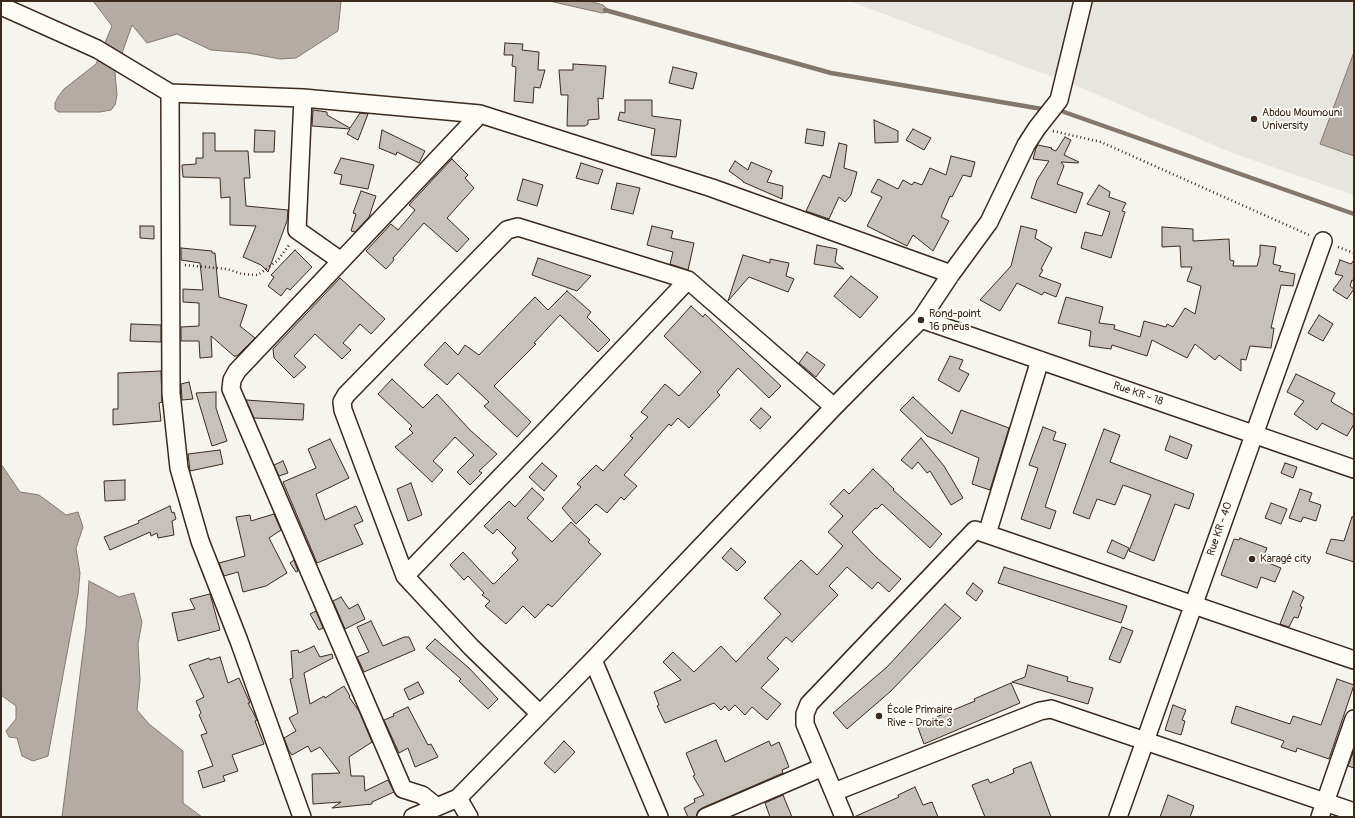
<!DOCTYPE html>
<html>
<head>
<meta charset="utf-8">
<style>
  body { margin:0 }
  #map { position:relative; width:1355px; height:818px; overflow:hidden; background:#f5f4ee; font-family:Pangolin,sans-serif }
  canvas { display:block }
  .frame { position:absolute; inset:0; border:2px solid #3b2a1e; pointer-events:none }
</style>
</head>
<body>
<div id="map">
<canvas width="1355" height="818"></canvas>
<div class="frame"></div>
</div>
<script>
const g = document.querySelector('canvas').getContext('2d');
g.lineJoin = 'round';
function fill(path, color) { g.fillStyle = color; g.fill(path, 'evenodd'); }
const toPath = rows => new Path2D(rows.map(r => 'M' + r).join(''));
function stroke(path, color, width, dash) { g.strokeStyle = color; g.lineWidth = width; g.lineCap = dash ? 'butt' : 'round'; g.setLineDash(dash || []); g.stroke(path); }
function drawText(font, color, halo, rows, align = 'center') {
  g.font = font + ' Pangolin,sans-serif'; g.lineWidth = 3.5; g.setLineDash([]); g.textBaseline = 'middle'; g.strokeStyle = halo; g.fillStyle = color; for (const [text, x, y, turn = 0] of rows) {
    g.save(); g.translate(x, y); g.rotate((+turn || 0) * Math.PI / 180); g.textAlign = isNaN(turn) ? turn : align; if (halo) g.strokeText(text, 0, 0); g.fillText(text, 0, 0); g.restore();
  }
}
fill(toPath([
  [849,1,1354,1,1354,195,1232,153,1077,86]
]), '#e7e5df');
const water = toPath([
  [93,1,341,1,338,31,296,58,280,59,248,53,211,50,177,34,147,43,132,25,115,73,117,95,115,105,111,110,100,112,58,112,55,109,55,103,58,97,64,89,96,64,112,26,93,1],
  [549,1,589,1,603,5,611,12,602,13,549,1],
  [1354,52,1354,156,1320,144,1354,52],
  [1,464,20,492,39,495,66,515,78,512,83,527,76,548,80,573,78,594,48,756,33,761,22,756,17,738,9,737,6,731,16,719,16,706,1,695,1,464],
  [89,581,119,597,134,593,142,622,138,644,140,680,137,710,149,724,183,751,183,803,202,817,62,817,86,628,89,581]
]);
fill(water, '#b4aca4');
stroke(water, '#84786e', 1);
stroke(toPath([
  [605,10,831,73,1042,109],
  [1064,112,1354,214]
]), '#84786e', 4.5);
const building = toPath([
  [505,43,523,44,522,50,539,52,538,70,545,70,540,88,534,87,533,103,514,101,516,67,512,66,513,55,504,55,505,43],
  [573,64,606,66,603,99,598,98,599,119,588,120,588,124,585,126,567,126,568,95,561,95,559,70,573,70,573,64],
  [673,67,697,73,693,89,669,83,673,67],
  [625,100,652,100,652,116,681,120,676,157,651,155,655,129,618,120,620,112,625,113,625,100],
  [313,110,327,112,327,115,350,128,360,113,368,114,358,140,347,134,350,129,312,126,313,110],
  [874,120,898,131,898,142,875,143,874,120],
  [807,129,825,132,823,146,805,143,807,129],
  [913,129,931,138,924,150,906,140,913,129],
  [255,130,275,131,274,152,254,152,255,130],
  [382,130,425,151,419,163,397,152,396,155,379,148,382,130],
  [203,133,215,133,215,151,248,151,250,178,244,178,246,206,288,210,287,221,268,272,261,265,243,257,256,226,230,225,230,197,221,198,220,178,183,177,182,165,196,164,196,158,203,158,203,133],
  [1065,137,1071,140,1064,155,1079,162,1078,163,1061,162,1064,166,1057,184,1083,193,1076,213,1031,198,1037,180,1049,161,1033,159,1036,148,1038,145,1052,148,1051,149,1056,151,1065,137],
  [839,143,847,145,844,168,857,172,851,195,845,202,839,197,829,219,806,211,823,175,830,178,839,143],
  [951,156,975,162,971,177,963,175,952,197,950,196,941,217,949,221,933,251,913,235,907,246,867,226,882,197,871,192,878,179,898,189,903,180,912,185,914,182,922,185,930,168,946,175,951,156],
  [341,158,374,165,368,189,340,184,342,175,334,173,341,158],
  [452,159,468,175,465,178,474,188,447,218,469,239,457,252,424,223,393,258,394,260,386,269,366,251,391,224,398,230,415,210,409,205,452,159],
  [735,161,748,170,751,162,772,171,767,182,783,186,782,199,743,182,743,181,729,171,735,161],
  [581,163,603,170,598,184,576,178,581,163],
  [523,179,543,185,537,206,517,200,523,179],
  [617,183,640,188,633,214,611,209,617,183],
  [1099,185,1110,192,1109,197,1126,203,1122,211,1125,212,1111,258,1081,248,1085,232,1102,236,1110,212,1087,204,1099,185],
  [361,191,376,196,369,217,355,232,351,231,356,214,353,213,361,191],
  [140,226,154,226,154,239,140,238,140,226],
  [652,226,673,231,671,238,694,243,688,270,670,264,673,252,647,245,652,226],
  [1021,226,1037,230,1035,238,1052,248,1041,269,1043,270,1039,276,1061,284,1056,297,1044,292,1042,295,1017,283,1000,311,980,300,1011,266,1021,226],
  [1162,227,1193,229,1193,241,1229,239,1230,260,1234,261,1233,266,1257,266,1260,255,1260,245,1276,247,1273,264,1281,266,1279,271,1295,274,1293,286,1281,285,1271,328,1274,328,1271,348,1250,346,1246,360,1241,359,1241,371,1219,355,1215,360,1195,344,1187,358,1152,340,1147,356,1112,345,1111,349,1089,346,1091,331,1058,323,1066,297,1103,307,1099,323,1115,325,1114,329,1140,337,1144,321,1166,327,1167,324,1173,327,1185,308,1195,314,1201,286,1187,281,1192,267,1181,267,1180,246,1162,247,1162,227],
  [817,245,837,249,835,262,844,269,814,264,817,245],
  [181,248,212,251,212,253,215,253,219,297,247,305,240,326,255,338,237,356,234,356,211,336,212,357,200,358,199,341,181,341,181,327,199,326,199,303,183,302,183,289,203,290,200,263,181,260,181,248],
  [295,250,312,267,290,290,287,288,281,296,268,286,274,277,271,275,295,250],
  [743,255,770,263,770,259,789,263,786,276,794,279,788,292,749,277,728,301,743,255],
  [538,258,591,276,577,291,532,275,538,258],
  [1340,260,1351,264,1354,260,1354,281,1352,280,1350,286,1354,289,1347,299,1333,290,1343,276,1335,274,1340,260],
  [851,276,878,297,860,318,834,296,851,276],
  [340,278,385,319,371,334,360,324,343,343,351,350,342,359,315,334,294,356,306,367,294,378,274,358,273,349,340,278],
  [567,291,591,312,587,317,610,340,598,352,560,315,534,343,536,344,494,386,531,422,517,437,484,406,489,402,458,373,447,385,424,365,445,342,458,355,465,345,479,355,535,297,548,310,567,291],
  [691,306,703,317,705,314,781,386,769,398,738,368,717,392,720,395,689,428,678,418,671,426,669,424,624,475,637,486,624,500,621,497,607,513,596,504,576,524,562,508,581,487,577,484,596,465,603,471,633,438,630,436,648,417,641,412,665,384,679,396,701,372,664,336,691,306],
  [1319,315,1333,324,1323,341,1308,333,1319,315],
  [131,324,161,325,161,342,130,341,131,324],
  [807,352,825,365,816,377,799,363,807,352],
  [950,356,963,360,959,369,969,374,959,392,938,380,950,356],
  [161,371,162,402,159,403,161,421,113,425,113,409,118,409,118,373,161,371],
  [1296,374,1335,393,1331,401,1333,403,1354,415,1354,424,1347,436,1322,423,1317,430,1294,414,1304,401,1287,392,1296,374],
  [392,379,423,408,437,394,470,430,497,454,479,471,482,473,470,485,457,472,474,455,455,437,433,461,443,470,432,482,395,447,413,433,409,429,412,426,378,394,392,379],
  [189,382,193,399,182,400,181,384,189,382],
  [216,392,216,408,227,441,212,446,196,393,216,392],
  [913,397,952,434,961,410,1009,428,990,490,972,484,979,458,927,436,900,410,913,397],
  [246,400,304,404,303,420,254,418,246,400],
  [761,408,771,417,760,429,750,420,761,408],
  [1043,427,1056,432,1053,440,1066,444,1045,507,1056,511,1050,529,1021,519,1038,468,1029,465,1043,427],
  [1104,429,1120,435,1110,462,1194,494,1189,509,1175,504,1154,561,1129,551,1151,495,1123,485,1115,505,1097,499,1089,519,1073,513,1104,429],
  [1170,436,1192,445,1187,459,1165,450,1170,436],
  [921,438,944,466,963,498,951,505,930,471,927,473,918,462,912,469,901,460,921,438],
  [330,439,349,478,316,494,325,520,356,506,363,521,354,525,363,544,317,563,283,482,316,468,308,449,330,439],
  [220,450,223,464,190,471,188,454,220,450],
  [283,461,288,473,279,476,274,465,283,461],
  [542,463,557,476,544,491,529,477,542,463],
  [1285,463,1297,467,1293,478,1281,473,1285,463],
  [873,469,894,489,893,490,942,534,930,548,882,504,877,509,875,508,852,532,876,557,901,579,889,592,878,582,872,589,847,567,829,586,838,595,792,642,786,637,767,658,779,669,761,688,781,704,767,720,752,707,745,715,735,705,729,711,725,706,721,710,714,703,665,723,657,706,659,705,654,692,681,680,663,662,673,652,694,672,721,646,736,662,781,614,764,598,801,560,817,575,843,546,828,532,843,516,830,504,844,489,849,494,873,469],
  [125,480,125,500,105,501,104,481,125,480],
  [411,483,422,515,408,521,397,489,411,483],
  [532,488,544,499,527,518,552,542,571,522,590,540,588,542,601,554,552,607,548,604,535,618,523,606,506,624,485,606,490,601,482,595,484,593,468,576,464,580,450,565,463,552,493,584,495,583,518,560,512,553,516,548,497,529,493,534,484,526,509,501,515,507,532,488],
  [1300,489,1312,493,1309,501,1321,505,1316,521,1303,517,1301,522,1289,518,1300,489],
  [1271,503,1287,509,1281,524,1265,518,1271,503],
  [170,506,172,513,174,512,176,519,172,521,174,535,158,538,157,533,151,536,150,532,110,550,104,537,139,523,138,521,170,506],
  [274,514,281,530,269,538,287,573,266,586,243,592,238,572,224,576,219,563,245,556,236,517,250,515,251,521,274,514],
  [1352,517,1354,517,1354,562,1326,553,1331,539,1344,541,1352,517],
  [1240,538,1267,548,1265,553,1269,555,1266,562,1281,568,1275,582,1261,577,1257,588,1221,575,1234,539,1239,540,1240,538],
  [1112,540,1129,548,1124,559,1107,552,1112,540],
  [731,548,746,562,737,571,722,558,731,548],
  [294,560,298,571,296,572,290,563,294,560],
  [1004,567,1127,606,1121,623,998,583,1004,567],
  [973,583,983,591,976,601,966,593,973,583],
  [1293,591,1304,597,1300,606,1302,607,1298,618,1294,617,1289,627,1280,624,1293,591],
  [210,594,220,630,178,641,172,613,195,609,190,599,210,594],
  [341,597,349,609,358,604,365,619,345,629,333,601,341,597],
  [945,604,961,618,891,691,847,729,833,713,887,667,945,604],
  [316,611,323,628,319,630,310,614,316,611],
  [371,621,383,646,404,637,409,637,415,650,364,672,357,657,369,652,357,627,371,621],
  [1122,627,1133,631,1120,663,1109,659,1122,627],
  [435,639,469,668,498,699,488,709,459,681,461,679,426,648,435,639],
  [314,646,320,657,332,654,333,658,304,673,310,704,324,696,325,698,344,686,350,696,349,697,359,711,372,742,349,757,351,776,364,776,365,791,388,780,394,792,372,802,372,804,332,808,341,802,313,804,312,774,340,773,320,747,311,752,308,746,292,755,289,751,284,738,296,731,289,718,298,713,290,679,293,678,291,651,298,650,299,653,314,646],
  [220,657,228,683,239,678,250,703,248,703,257,720,255,721,264,744,232,755,238,771,223,776,225,781,203,788,198,771,213,766,201,735,207,733,199,715,201,713,196,701,204,697,189,665,209,658,210,660,220,657],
  [1028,665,1068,677,1067,681,1093,688,1088,704,1012,682,1025,677,1028,665],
  [1337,679,1354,685,1329,759,1297,748,1296,752,1281,747,1284,741,1231,723,1236,706,1290,724,1293,716,1321,725,1337,679],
  [418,682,424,693,409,700,404,689,418,682],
  [1011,683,1020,703,924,744,917,725,975,701,974,699,1011,683],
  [1173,705,1186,710,1182,720,1185,721,1181,735,1165,730,1173,705],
  [408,707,428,745,431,744,438,757,415,767,408,748,399,753,384,720,394,716,393,714,408,707],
  [716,740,725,762,769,741,771,746,779,742,789,767,782,770,783,773,702,808,698,811,696,817,688,817,684,808,695,802,694,799,704,795,693,776,695,775,686,753,716,740],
  [564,741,575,752,555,773,544,763,564,741],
  [1354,750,1354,768,1348,766,1354,750],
  [1031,762,1051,817,985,817,972,785,988,779,990,783,1014,773,1013,769,1031,762],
  [915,787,923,805,932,802,938,817,854,817,899,797,898,795,915,787],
  [783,795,792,817,770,817,765,803,783,795],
  [1168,795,1194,806,1190,817,1160,817,1168,795]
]);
fill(building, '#c7c1bb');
stroke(building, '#3b2a1e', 1);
const street = toPath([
  [1,6,97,49,170,93,303,98,480,114,712,188,951,274],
  [170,93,171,393,179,468,200,541,239,641,302,817],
  [303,98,297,230,341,261],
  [921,319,1354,469],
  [987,534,1040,360],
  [405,576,548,428,688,280],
  [593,660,659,817],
  [540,714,471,647,405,576,343,410,342,402,346,395,507,230,518,227,688,280,834,407],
  [834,792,1040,711,1051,709,1354,812],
  [458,798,469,817],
  [437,807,422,795,403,789,231,389,232,380,237,371,480,114],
  [413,817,458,798,593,660,834,407,921,319,951,274,989,222,1026,145,1037,128,1059,100,1083,1],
  [706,817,823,767],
  [844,817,805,724,805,714,809,704,975,530,1354,660],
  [1118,817,1323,241],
  [1320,817,1354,719]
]);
stroke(street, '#3b2a1e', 20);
stroke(toPath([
  [1053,131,1101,142,1309,235],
  [1338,247,1354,253],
  [185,265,227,269,242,274,258,275,277,261,290,244]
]), '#3b2a1e', 2.5, [1, 3]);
stroke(street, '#fdfcf7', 17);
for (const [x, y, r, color] of [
  [1254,119,4,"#3b2a1e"],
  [921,320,4,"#3b2a1e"],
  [1252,559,4,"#3b2a1e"],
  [879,716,4,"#3b2a1e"]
]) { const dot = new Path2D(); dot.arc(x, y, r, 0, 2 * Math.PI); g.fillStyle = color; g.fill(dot); stroke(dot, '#fdfcf7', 1.5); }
drawText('11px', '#3b2a1e', '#fdfcf7', [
  ["Abdou Moumouni",1262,113],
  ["University",1262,126],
  ["Rond-point",929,314],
  ["16 pneus",929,327],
  ["Karagé city",1260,559],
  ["École Primaire",887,710],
  ["Rive - Droite 3",887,723]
], 'left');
drawText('11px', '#3b2a1e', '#fdfcf7', [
  ["Rue KR - 18",1138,394,19],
  ["Rue KR - 40",1220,529,-71]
]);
</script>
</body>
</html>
